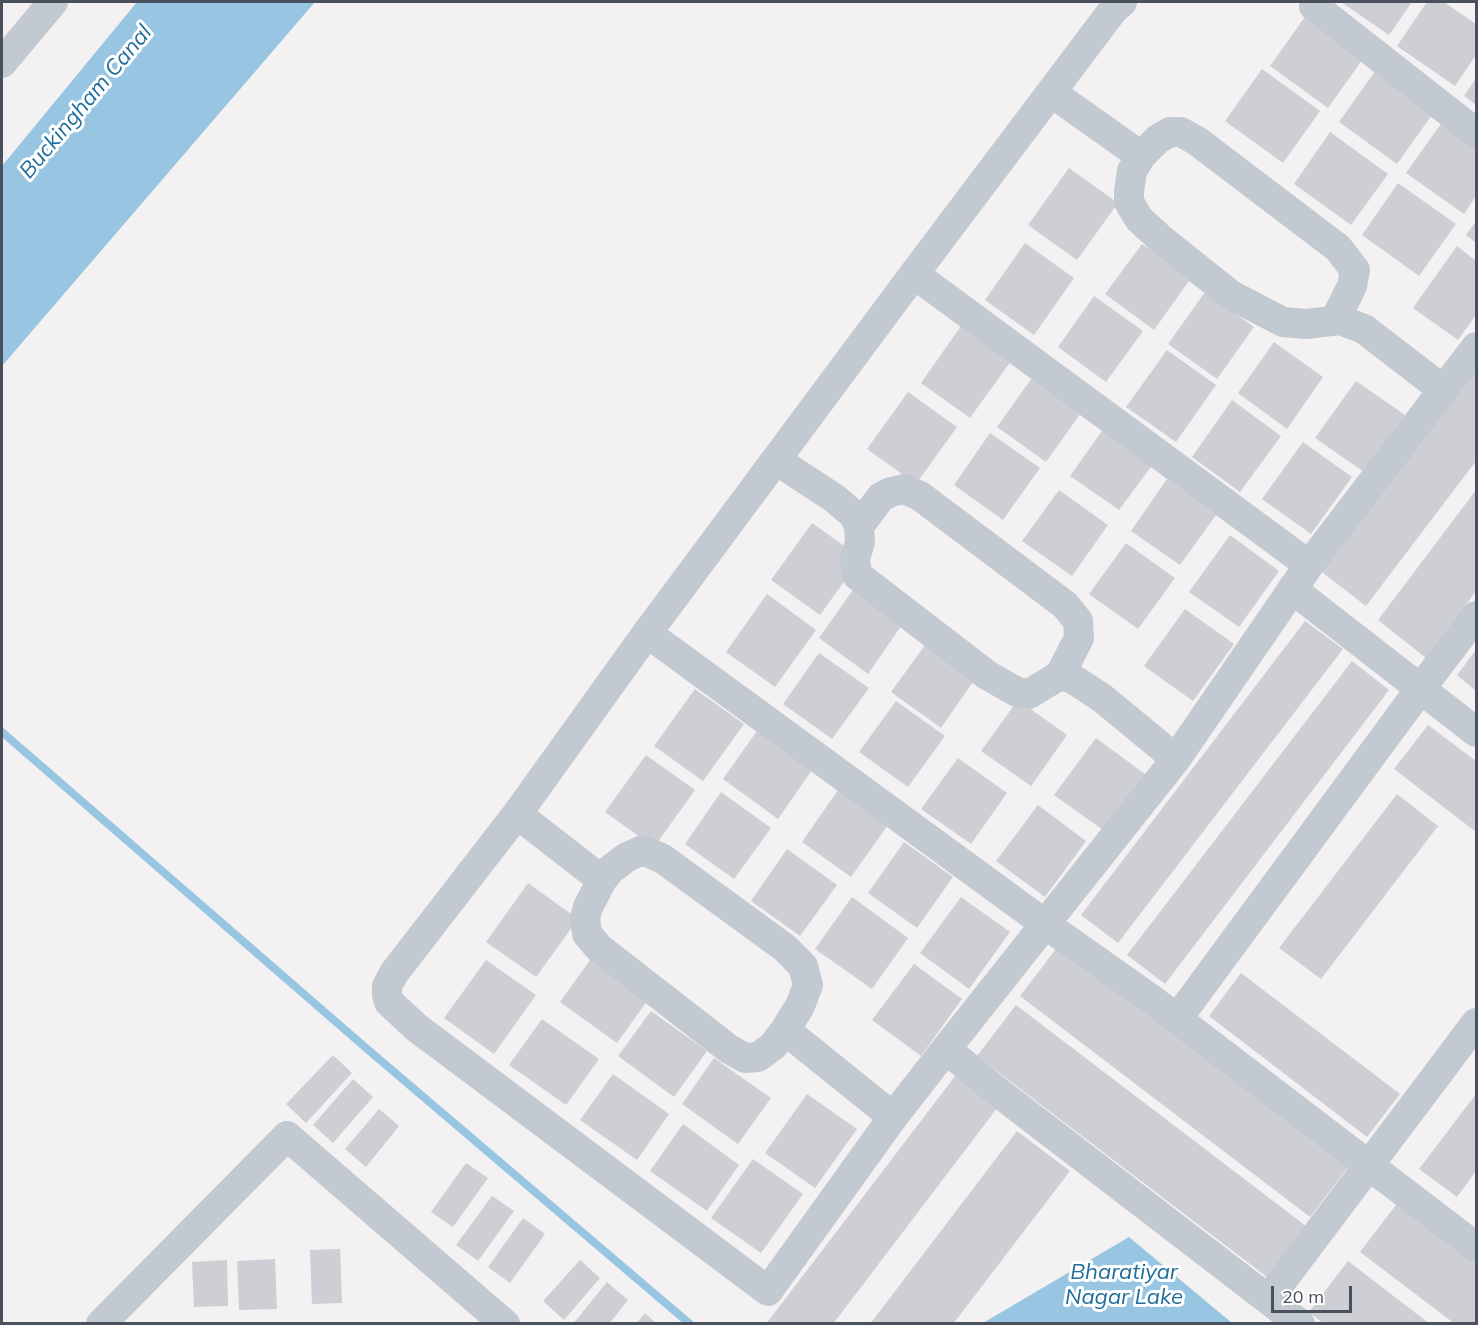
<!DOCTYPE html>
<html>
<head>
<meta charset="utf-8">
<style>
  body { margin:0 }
  #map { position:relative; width:1478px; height:1325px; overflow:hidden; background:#f3f1f1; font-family:Mulish,sans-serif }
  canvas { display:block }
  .frame { position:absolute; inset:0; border:3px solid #4b515c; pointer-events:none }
  .scale { position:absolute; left:1271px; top:1286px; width:81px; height:27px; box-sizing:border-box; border:3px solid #4b515c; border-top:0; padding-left:8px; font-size:18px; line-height:21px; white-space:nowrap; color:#4b515c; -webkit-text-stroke:4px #fff; paint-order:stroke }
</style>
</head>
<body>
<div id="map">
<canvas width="1478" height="1325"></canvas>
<div class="frame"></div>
<div class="scale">20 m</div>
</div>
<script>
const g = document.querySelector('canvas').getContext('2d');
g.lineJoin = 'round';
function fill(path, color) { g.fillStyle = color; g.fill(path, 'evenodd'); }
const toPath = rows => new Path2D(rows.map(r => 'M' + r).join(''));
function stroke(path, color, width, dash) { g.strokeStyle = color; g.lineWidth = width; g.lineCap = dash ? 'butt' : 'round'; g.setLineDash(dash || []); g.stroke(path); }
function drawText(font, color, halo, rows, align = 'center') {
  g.font = font + ' Mulish,sans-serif'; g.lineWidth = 6; g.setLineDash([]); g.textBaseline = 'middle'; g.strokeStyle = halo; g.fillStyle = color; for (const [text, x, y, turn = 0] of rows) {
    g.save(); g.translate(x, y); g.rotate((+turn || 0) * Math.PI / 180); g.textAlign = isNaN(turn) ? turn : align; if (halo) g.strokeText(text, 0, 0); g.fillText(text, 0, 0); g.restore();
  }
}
fill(toPath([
  [137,2,315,2,2,366,2,166],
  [1129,1237,1232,1323,983,1323]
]), '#98c6e2');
stroke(toPath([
  [2,732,366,1048,690,1324]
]), '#98c6e2', 8);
fill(toPath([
  [1341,2,1412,2,1389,35],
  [1427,2,1444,2,1476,24,1476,55,1455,86,1397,46],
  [1307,14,1365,56,1328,108,1270,66],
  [1262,69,1320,111,1283,163,1225,121],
  [1376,70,1434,112,1397,164,1339,122],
  [1476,78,1476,105,1464,96],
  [1443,121,1476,145,1476,196,1464,214,1406,173],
  [1330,132,1388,174,1351,225,1294,184],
  [1069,168,1118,203,1077,260,1028,225],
  [1398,183,1456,224,1419,276,1362,235],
  [1476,221,1476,243,1466,235],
  [1025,243,1074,278,1034,335,985,300],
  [1142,244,1191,278,1154,330,1105,294],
  [1457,246,1476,261,1476,315,1458,340,1413,308],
  [1205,292,1254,327,1217,379,1168,344],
  [1094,296,1143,331,1106,382,1058,347],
  [961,326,1011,361,970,418,921,383],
  [1274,342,1323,377,1287,429,1238,393],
  [1167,350,1216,385,1176,442,1126,407],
  [1476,361,1476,461,1366,606,1318,569],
  [1034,375,1083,410,1046,462,997,427],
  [1356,381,1405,415,1364,472,1315,438],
  [908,392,957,427,916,484,867,449],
  [1232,400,1281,436,1240,492,1192,457],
  [1107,424,1156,460,1119,510,1070,476],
  [990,433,1040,468,1003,520,954,485],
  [1303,442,1352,477,1311,534,1262,499],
  [1167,479,1216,515,1180,565,1131,531],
  [1059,490,1108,525,1072,576,1022,541],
  [1476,490,1476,591,1426,658,1378,620],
  [812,523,861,558,820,615,771,580],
  [1230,535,1279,571,1239,627,1189,592],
  [1126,543,1175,578,1138,629,1089,594],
  [855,587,904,622,868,674,819,638],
  [767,594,816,630,775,687,726,652],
  [1185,609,1234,644,1193,701,1144,666],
  [1305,621,1343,649,1118,943,1081,915],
  [928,641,977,676,941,728,891,692],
  [1476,650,1476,691,1457,675],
  [819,653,869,688,832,739,783,704],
  [1352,661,1389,690,1165,984,1127,955],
  [695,689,744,724,703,781,654,746],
  [1018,700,1067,735,1031,786,981,751],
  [896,701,945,736,908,787,859,752],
  [1428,725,1476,761,1476,832,1394,769],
  [759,728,814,767,778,819,723,779],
  [1096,738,1145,774,1103,830,1054,795],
  [646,755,695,790,654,847,605,812],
  [958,758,1007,793,971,844,921,809],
  [838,790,888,825,851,877,802,842],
  [721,792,771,828,734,879,685,844],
  [1397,794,1438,826,1321,979,1279,948],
  [1038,805,1086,841,1045,897,996,861],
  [904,842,953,877,917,928,868,893],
  [787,849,837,885,800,936,751,901],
  [528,883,578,919,536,977,486,942],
  [852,897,908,938,872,989,815,949],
  [961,897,1010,932,969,989,920,953],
  [1059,945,1349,1166,1310,1217,1020,996],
  [593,956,650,997,617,1043,560,1002],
  [486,960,536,995,494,1054,444,1018],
  [914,964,962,999,921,1056,872,1020],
  [1241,973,1400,1094,1367,1137,1209,1016],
  [1016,1005,1306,1226,1267,1277,977,1056],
  [651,1011,707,1051,674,1097,618,1056],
  [542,1019,599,1059,566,1105,509,1065],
  [333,1055,352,1073,306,1123,286,1104],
  [714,1058,771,1098,738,1144,682,1104],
  [959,1071,1001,1103,833,1324,766,1324],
  [613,1074,669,1114,637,1160,580,1120],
  [353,1079,373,1097,333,1143,313,1125],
  [807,1094,857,1129,815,1188,765,1153],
  [1476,1094,1476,1171,1457,1197,1419,1169],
  [379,1109,399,1126,366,1167,345,1149],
  [683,1124,739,1165,707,1211,650,1171],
  [1017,1131,1070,1171,953,1324,870,1324],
  [753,1159,803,1194,761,1253,711,1218],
  [466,1163,488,1178,453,1227,431,1212],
  [492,1196,514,1211,478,1261,456,1245],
  [1399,1201,1476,1260,1476,1324,1455,1324,1360,1252],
  [523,1218,545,1234,510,1283,488,1267],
  [340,1249,342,1303,312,1304,310,1250],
  [275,1259,277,1309,239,1310,237,1261],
  [227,1260,228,1306,194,1307,192,1262],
  [580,1260,600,1278,564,1320,543,1301],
  [1348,1261,1430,1324,1324,1324,1309,1312],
  [607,1282,628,1300,609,1324,573,1324],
  [645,1313,657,1324,636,1324]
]), '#cecfd4');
stroke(toPath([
  [1122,2,1113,10,914,274,647,633,517,814,394,973,387,986,387,995,389,1002,417,1028,768,1291,893,1117,946,1049,1176,759,1309,565,1476,347],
  [1314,6,1476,133],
  [2,63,53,2],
  [1052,93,1141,156,1132,171,1129,192,1129,202,1139,219,1162,240,1231,295,1283,322,1306,324,1340,320,1364,329,1442,389],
  [1141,156,1158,139,1170,132,1181,132,1197,141,1338,248,1355,270,1352,286,1335,320],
  [914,274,1309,565],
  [776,460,834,498,854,515,859,526,860,542,855,559,857,575,987,675,1017,692,1029,694,1060,675,1073,679,1102,698,1176,759],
  [859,526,881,497,891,492,904,489,920,496,1065,605,1078,621,1079,638,1060,675],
  [1292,589,1476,732],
  [647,633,1045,924,1151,999,1476,1247],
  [517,814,602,880,588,907,585,918,587,934,599,948,729,1049,745,1058,758,1057,773,1046,785,1030,893,1117],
  [602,880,611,869,627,857,643,850,663,859,785,948,803,966,808,985,800,1006,785,1030],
  [1177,1019,1421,688,1476,616],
  [946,1049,998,1092,1300,1324],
  [1269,1298,1476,1023],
  [101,1324,287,1136,505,1324]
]), '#c3c9d0', 30);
drawText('italic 22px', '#1f6d9b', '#fff', [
  ["Buckingham Canal",86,102,-50],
  ["Bharatiyar",1124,1272],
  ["Nagar Lake",1124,1297]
]);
</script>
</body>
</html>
